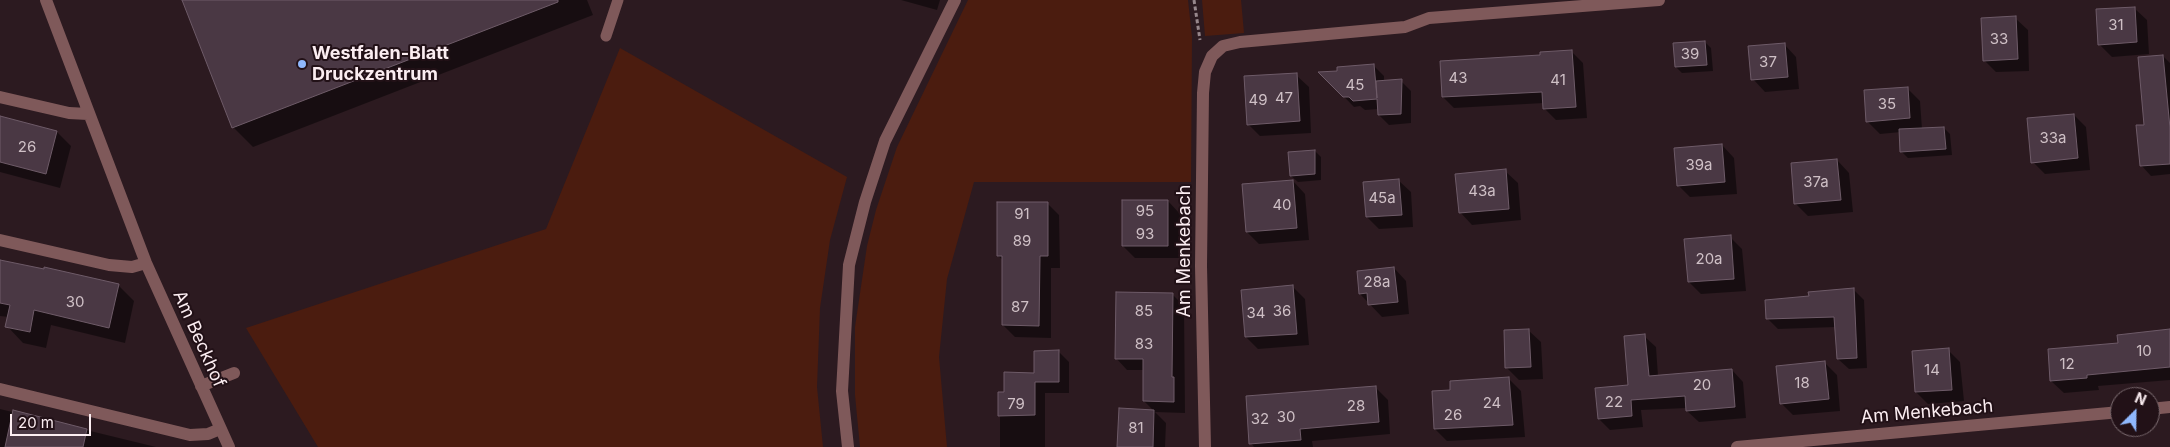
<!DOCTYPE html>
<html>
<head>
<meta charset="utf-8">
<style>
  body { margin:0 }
  #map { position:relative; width:2170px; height:447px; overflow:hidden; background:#2c1a20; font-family:Inter,sans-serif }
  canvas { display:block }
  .north { position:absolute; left:2110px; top:387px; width:50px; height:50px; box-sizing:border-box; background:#221117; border:1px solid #79696e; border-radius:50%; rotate:23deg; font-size:14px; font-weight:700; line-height:20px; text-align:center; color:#fbedf1 }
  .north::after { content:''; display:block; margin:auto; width:18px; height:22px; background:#8fb8fd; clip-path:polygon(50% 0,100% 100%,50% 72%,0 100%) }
  .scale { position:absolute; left:10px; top:414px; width:81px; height:22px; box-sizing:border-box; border:2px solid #fbedf1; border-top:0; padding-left:6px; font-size:15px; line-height:18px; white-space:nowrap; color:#fbedf1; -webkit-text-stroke:4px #221117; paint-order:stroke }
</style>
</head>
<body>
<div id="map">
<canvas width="2170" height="447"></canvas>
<div class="north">N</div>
<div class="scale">20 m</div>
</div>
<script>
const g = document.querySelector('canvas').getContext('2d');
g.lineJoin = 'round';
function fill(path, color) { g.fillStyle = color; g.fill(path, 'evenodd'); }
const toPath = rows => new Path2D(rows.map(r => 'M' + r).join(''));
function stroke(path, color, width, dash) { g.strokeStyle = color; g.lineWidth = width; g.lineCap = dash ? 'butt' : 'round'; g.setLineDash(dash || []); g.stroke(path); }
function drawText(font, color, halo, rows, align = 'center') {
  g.font = font + ' Inter,sans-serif'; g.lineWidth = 4; g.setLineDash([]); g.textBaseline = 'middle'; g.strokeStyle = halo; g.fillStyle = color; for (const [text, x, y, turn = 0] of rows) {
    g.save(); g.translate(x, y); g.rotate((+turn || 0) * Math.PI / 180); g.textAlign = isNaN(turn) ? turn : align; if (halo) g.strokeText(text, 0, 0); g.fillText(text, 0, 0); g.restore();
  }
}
fill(toPath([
  [968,0,1188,0,1192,37,1191,182,974,182,947,279,939,357,947,447,860,447,855,395,855,327,867,246,876,210,897,147],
  [1202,0,1241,0,1244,33,1205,36],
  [620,48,847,177,830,240,820,308,817,387,823,447,318,447,246,328,546,229]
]), '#4b1c0f');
fill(toPath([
  [183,0,587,0,593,15,253,147,233,127],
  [901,0,940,0,937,10],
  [2134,8,2147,20,2149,54,2112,57,2099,44],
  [2015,18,2028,30,2029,71,1996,72,1984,60],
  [1705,42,1711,48,1713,71,1682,73,1676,67],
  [1784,44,1796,57,1799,89,1765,92,1753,79],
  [1572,52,1583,63,1587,118,1556,120,1545,109,1544,103,1454,108,1443,97,1541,56],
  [2163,56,2170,63,2170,174,2151,176,2141,165,2145,126],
  [1374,66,1384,76,1384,82,1401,81,1411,91,1411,123,1389,125,1379,115,1379,109,1365,110,1360,106,1354,107,1321,73,1339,72],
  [1296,75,1309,87,1311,133,1260,136,1248,124],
  [1907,88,1920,101,1922,129,1944,128,1950,134,1952,155,1908,158,1902,152,1901,132,1880,134,1867,121],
  [2074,115,2086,127,2090,170,2045,174,2033,162],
  [0,118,57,132,71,146,60,188,0,172],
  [1722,145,1734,158,1737,194,1690,197,1678,185],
  [1315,151,1321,157,1321,180,1298,182,1291,176],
  [1837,160,1849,173,1853,212,1808,216,1796,204],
  [1505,171,1518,183,1521,220,1472,225,1460,212],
  [1398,180,1411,192,1413,227,1379,229,1367,217],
  [1293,181,1305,194,1309,240,1259,244,1247,232],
  [1168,201,1180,214,1180,258,1135,258,1123,246],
  [1047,203,1059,215,1060,268,1051,268,1051,338,1015,337,1003,325,1004,261,998,256],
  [1730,237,1742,249,1746,291,1701,294,1689,282],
  [0,261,118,285,134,301,125,343,51,325,46,348,23,343,7,326,9,317,0,316],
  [1394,268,1406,281,1409,314,1382,317,1360,294],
  [1293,287,1305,299,1309,345,1258,349,1246,337],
  [1854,290,1864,300,1867,368,1849,369,1838,359,1836,327,1778,329,1767,318,1810,298],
  [1172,294,1184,306,1185,413,1155,412,1166,423,1165,447,1119,447,1154,411,1144,401,1144,370,1127,370,1116,358],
  [1528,330,1541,342,1543,379,1519,380,1507,368],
  [2170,330,2170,380,2098,386,2099,390,2064,393,2051,381,2119,344],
  [1644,336,1656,347,1658,376,1732,370,1743,382,1746,418,1699,422,1687,411,1687,408,1641,410,1643,427,1610,430,1599,419,1629,386],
  [1948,350,1960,362,1964,401,1928,404,1916,392],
  [1058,351,1069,362,1069,393,1045,393,1045,447,1000,447,1000,393,1006,393,1035,374],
  [1825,363,1837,375,1840,411,1793,415,1781,403],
  [1509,379,1521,391,1525,437,1447,441,1435,429,1452,391],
  [1375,387,1388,400,1390,434,1312,441,1313,447,1254,447,1251,443],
  [0,409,156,447,0,447]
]), '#0007');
const building = toPath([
  [182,0,558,0,558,2,232,128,182,0],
  [2135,7,2137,42,2098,45,2096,9,2135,7],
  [2016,16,2018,59,1983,61,1981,18,2016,16],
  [1705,41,1707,65,1675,67,1673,43,1705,41],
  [1785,43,1788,77,1751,80,1748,46,1785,43],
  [1572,50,1576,107,1543,109,1542,92,1442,97,1440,61,1540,55,1540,52,1572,50],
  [2163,55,2170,128,2170,164,2140,166,2136,125,2144,125,2138,57,2163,55],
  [1374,64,1377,98,1376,81,1402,79,1401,114,1378,115,1377,99,1353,101,1349,97,1343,97,1318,72,1337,71,1337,67,1374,64],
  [1297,73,1300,121,1247,125,1244,76,1297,73],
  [1908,87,1910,118,1866,122,1864,90,1908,87],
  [2074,114,2078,158,2031,163,2027,118,2074,114],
  [0,116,57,131,46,174,0,162,0,116],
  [1944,127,1946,149,1900,152,1899,129,1944,127],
  [1722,144,1725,182,1677,186,1674,148,1722,144],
  [1315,150,1315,174,1290,176,1288,152,1315,150],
  [1837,159,1841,200,1794,204,1791,163,1837,159],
  [1506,169,1509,209,1459,213,1455,174,1506,169],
  [1399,179,1402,215,1366,217,1363,182,1399,179],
  [1293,180,1297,228,1246,232,1242,184,1293,180],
  [1122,200,1168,200,1168,246,1122,246,1122,200],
  [997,202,1048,202,1048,256,1040,256,1039,326,1002,325,1002,256,997,256,997,202],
  [1731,235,1734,279,1688,282,1684,239,1731,235],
  [0,260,44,269,44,267,119,284,109,328,34,310,30,332,5,327,10,305,0,303,0,260],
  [1394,267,1398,302,1368,305,1367,293,1359,294,1357,271,1394,267],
  [1293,285,1297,334,1245,337,1241,290,1293,285],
  [1854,288,1857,358,1837,359,1834,317,1766,319,1765,300,1809,296,1808,292,1854,288],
  [1116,292,1173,293,1172,377,1174,377,1174,402,1143,401,1143,359,1115,359,1116,292],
  [1529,329,1531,367,1505,368,1504,330,1529,329],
  [2170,329,2170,367,2087,375,2087,378,2050,381,2048,349,2118,343,2117,335,2170,329],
  [1645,334,1649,376,1732,369,1735,407,1686,411,1685,396,1631,400,1632,416,1598,419,1595,388,1628,385,1624,336,1645,334],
  [1949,348,1952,390,1915,392,1912,351,1949,348],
  [1059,350,1059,382,1035,382,1035,415,998,416,998,392,1004,392,1004,372,1034,373,1034,351,1059,350],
  [1825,361,1829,399,1780,404,1776,366,1825,361],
  [1509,377,1513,425,1434,429,1432,391,1450,390,1450,381,1509,377],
  [1376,386,1379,422,1300,429,1301,440,1249,444,1246,396,1376,386],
  [1119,408,1154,410,1153,447,1117,447,1119,408],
  [13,410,87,429,83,447,5,447,13,410]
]);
fill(building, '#4a3844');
stroke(building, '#6e5b68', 1);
stroke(toPath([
  [1194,0,1200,40]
]), '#97878c', 3, [4, 2.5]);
stroke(toPath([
  [606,36,618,0]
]), '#7f595a', 11);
stroke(toPath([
  [46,0,146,263,229,447],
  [0,97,69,113,88,114],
  [0,240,109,265,132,267,146,263],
  [201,386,234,373],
  [0,389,190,435,208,434,220,429],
  [2150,409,2170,407],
  [848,447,842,391,849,265,865,202,885,141,955,0],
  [1205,447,1201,266,1203,93,1205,72,1212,56,1223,46,1240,42,1405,27,1429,18,1659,0],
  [1737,447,2120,412]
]), '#7f595a', 12);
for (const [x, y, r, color] of [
  [302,64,5,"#8fb8fd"]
]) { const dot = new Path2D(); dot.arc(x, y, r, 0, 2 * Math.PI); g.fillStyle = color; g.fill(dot); stroke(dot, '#221117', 2); }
drawText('15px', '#cfc0c6', null, [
  ["31",2116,25],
  ["33",1999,39],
  ["39",1690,54],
  ["37",1768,62],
  ["43",1458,78],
  ["41",1558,80],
  ["45",1355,85],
  ["47",1284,98],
  ["49",1258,100],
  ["35",1887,104],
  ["33a",2053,138],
  ["26",27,147],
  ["39a",1699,165],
  ["37a",1816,182],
  ["43a",1482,191],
  ["45a",1382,198],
  ["40",1282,205],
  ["95",1145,211],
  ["91",1022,214],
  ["93",1145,234],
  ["89",1022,241],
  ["20a",1709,259],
  ["28a",1377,282],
  ["30",75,302],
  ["87",1020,307],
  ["85",1144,311],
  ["36",1282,311],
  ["34",1256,313],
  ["83",1144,344],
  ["10",2144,351],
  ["12",2067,364],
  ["14",1932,370],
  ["18",1802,383],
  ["20",1702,385],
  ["22",1614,402],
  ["24",1492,403],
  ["79",1016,404],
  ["28",1356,406],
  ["26",1453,415],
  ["30",1286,417],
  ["32",1260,419],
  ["81",1136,428]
]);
drawText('bold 18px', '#fbedf1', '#221117', [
  ["Westfalen-Blatt",312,54],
  ["Druckzentrum",312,75]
], 'left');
drawText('18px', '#fbedf1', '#221117', [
  ["Am Menkebach",1185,251,-90],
  ["Am Beckhof",199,339,66],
  ["Am Menkebach",1927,412,-5]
]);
</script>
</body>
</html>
